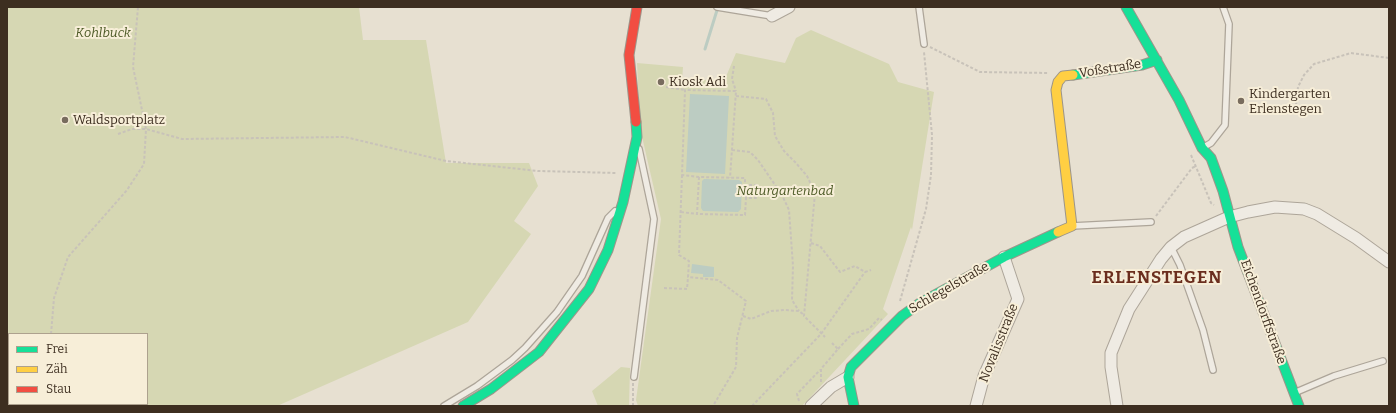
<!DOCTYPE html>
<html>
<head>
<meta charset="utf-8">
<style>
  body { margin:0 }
  #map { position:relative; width:1396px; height:413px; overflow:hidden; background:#e7e0d1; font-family:Bitter,serif }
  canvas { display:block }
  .frame { position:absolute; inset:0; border:8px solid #3d2e20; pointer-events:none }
  .legend { position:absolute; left:8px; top:333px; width:140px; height:72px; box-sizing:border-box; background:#f7eed8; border:1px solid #ada18e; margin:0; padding:5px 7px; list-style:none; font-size:12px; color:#3d2e20 }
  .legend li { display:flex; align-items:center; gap:8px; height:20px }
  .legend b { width:20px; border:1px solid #ada18e }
</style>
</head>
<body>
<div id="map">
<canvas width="1396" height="413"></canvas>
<div class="frame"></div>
<ul class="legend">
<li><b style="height:5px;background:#16e098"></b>Frei</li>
<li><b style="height:5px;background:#ffcf43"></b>Zäh</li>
<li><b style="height:5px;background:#f24e42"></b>Stau</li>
</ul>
</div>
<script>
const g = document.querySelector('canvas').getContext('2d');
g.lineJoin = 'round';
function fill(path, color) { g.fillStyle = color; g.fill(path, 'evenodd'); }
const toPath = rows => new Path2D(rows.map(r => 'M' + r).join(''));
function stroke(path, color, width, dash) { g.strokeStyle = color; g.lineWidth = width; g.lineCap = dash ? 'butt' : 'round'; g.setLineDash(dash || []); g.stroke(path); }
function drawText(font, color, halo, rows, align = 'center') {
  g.font = font + ' Bitter,serif'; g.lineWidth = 4; g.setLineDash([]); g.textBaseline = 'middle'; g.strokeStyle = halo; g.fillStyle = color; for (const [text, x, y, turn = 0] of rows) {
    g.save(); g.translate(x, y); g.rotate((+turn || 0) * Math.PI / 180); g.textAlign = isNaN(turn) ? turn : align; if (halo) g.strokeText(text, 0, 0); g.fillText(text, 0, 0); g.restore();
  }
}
fill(toPath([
  [7,7,359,7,363,40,426,40,446,163,529,163,538,186,514,221,531,234,468,322,277,406,7,406],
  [9,334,147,334,147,404,9,404],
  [811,30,889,64,898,82,934,92,912,230,911,227,883,309,888,314,802,406,638,406,636,400,661,219,640,128,637,63,683,67,682,81,725,79,736,53,785,63,796,38],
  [621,367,630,368,629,406,598,406,592,391]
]), '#d6d7b3');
fill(toPath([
  [690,94,729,96,725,174,686,172],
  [704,179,739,180,742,182,741,209,738,212,703,211,701,208,702,181],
  [692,264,714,267,714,277,703,277,703,274,691,273]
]), '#bcccc2');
stroke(toPath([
  [705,49,718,7]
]), '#bcccc2', 3);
const lane = toPath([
  [717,7,772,16],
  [919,7,924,44],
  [1202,148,1211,143,1225,125,1229,24,1223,7],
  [1072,226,1151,222],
  [1171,247,1180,265,1203,330,1213,370],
  [634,377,654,219,639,149],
  [1294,393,1334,376,1383,361],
  [444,406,477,386,512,360,525,348,557,312,582,276,608,218,615,211]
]);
const street = toPath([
  [772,16,789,7],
  [811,406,831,387,848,377],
  [976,406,984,376,1018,299,1004,257],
  [1117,406,1111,367,1111,353,1129,309,1161,259,1171,247,1184,237,1229,217,1248,212,1275,207,1304,209,1317,214,1356,238,1389,262]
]);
const fast = toPath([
  [1126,7,1179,100,1202,148,1211,158,1223,191,1238,247,1299,406],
  [1073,75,1142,65,1157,60],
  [463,406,491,389,539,352,589,289,608,250,623,202,637,137,636,122],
  [854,406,848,377,851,367,902,316,920,303,1004,257,1058,232]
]);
const slow = toPath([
  [1058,232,1072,226,1056,90,1058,82,1063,76,1073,75]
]);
const jam = toPath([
  [636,122,629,55,637,7]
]);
stroke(lane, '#ada599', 8);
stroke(street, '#ada599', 13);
stroke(fast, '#9c958a', 11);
stroke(slow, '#9c958a', 11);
stroke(jam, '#9c958a', 11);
stroke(toPath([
  [930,47,980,72,1048,73],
  [734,66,732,79,736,91],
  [666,87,685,90],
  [736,96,766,99,773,113,775,136,784,151,796,163,807,176,815,193,804,316,825,337],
  [1296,105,1298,87,1304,75,1314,64,1351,53,1389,58],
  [118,134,132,129,146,129,182,139,345,137,446,161,538,171,617,173],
  [732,150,750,152,758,160,782,195,789,210,793,266,792,300,799,311],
  [1191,155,1211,203,1214,205],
  [682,175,679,255,689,261,688,277,718,280,746,301,737,338,736,367,713,406],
  [699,177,697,214,745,215,746,198,756,198,757,185,745,185,745,178,699,177,682,175,685,90,736,91,730,178],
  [746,198,746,195,754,196,754,192],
  [681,212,697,214],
  [1156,216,1192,168,1196,166],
  [811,243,820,246,840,272,855,266,865,272,871,270],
  [664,288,687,289,688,277],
  [900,301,926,209,931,175,932,135,924,52],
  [743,316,751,319,771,311,785,310,799,311,804,315],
  [51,334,54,298,68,257,127,190,144,164,146,129,133,67,138,7],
  [838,349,852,334,869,329,879,318,882,320],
  [821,382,821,369,838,349,832,343],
  [633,383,633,406],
  [799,401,797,394,820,370],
  [43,406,44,404],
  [752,406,821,334,865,272]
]), '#c8c2b9', 2, [3, 2]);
stroke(lane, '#efebe3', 5.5);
stroke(street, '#efebe3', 11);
stroke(fast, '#16e098', 9);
stroke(slow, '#ffcf43', 9);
stroke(jam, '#f24e42', 9);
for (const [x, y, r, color] of [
  [661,82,4,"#786c5e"],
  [1241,101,4,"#786c5e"],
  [65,120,4,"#786c5e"]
]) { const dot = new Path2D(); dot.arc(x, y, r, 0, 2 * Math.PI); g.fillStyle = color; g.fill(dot); stroke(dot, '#f7eed8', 1.5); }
drawText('italic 13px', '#4d5a26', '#f7eed8', [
  ["Kohlbuck",103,33],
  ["Naturgartenbad",785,191]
]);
drawText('13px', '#3d2e20', '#f7eed8', [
  ["Voßstraße",1110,69,-9],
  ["Schlegelstraße",949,288,-30],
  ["Eichendorffstraße",1263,312,70],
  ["Novalisstraße",999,343,-68]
]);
drawText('13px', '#3d2e20', '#f7eed8', [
  ["Kiosk Adi",669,82],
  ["Kindergarten",1249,94],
  ["Erlenstegen",1249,109],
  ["Waldsportplatz",73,120]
], 'left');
g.letterSpacing = '1px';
drawText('bold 17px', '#6b2e1e', '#f7eed8', [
  ["ERLENSTEGEN",1157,278]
]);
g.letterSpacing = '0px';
</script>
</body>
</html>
